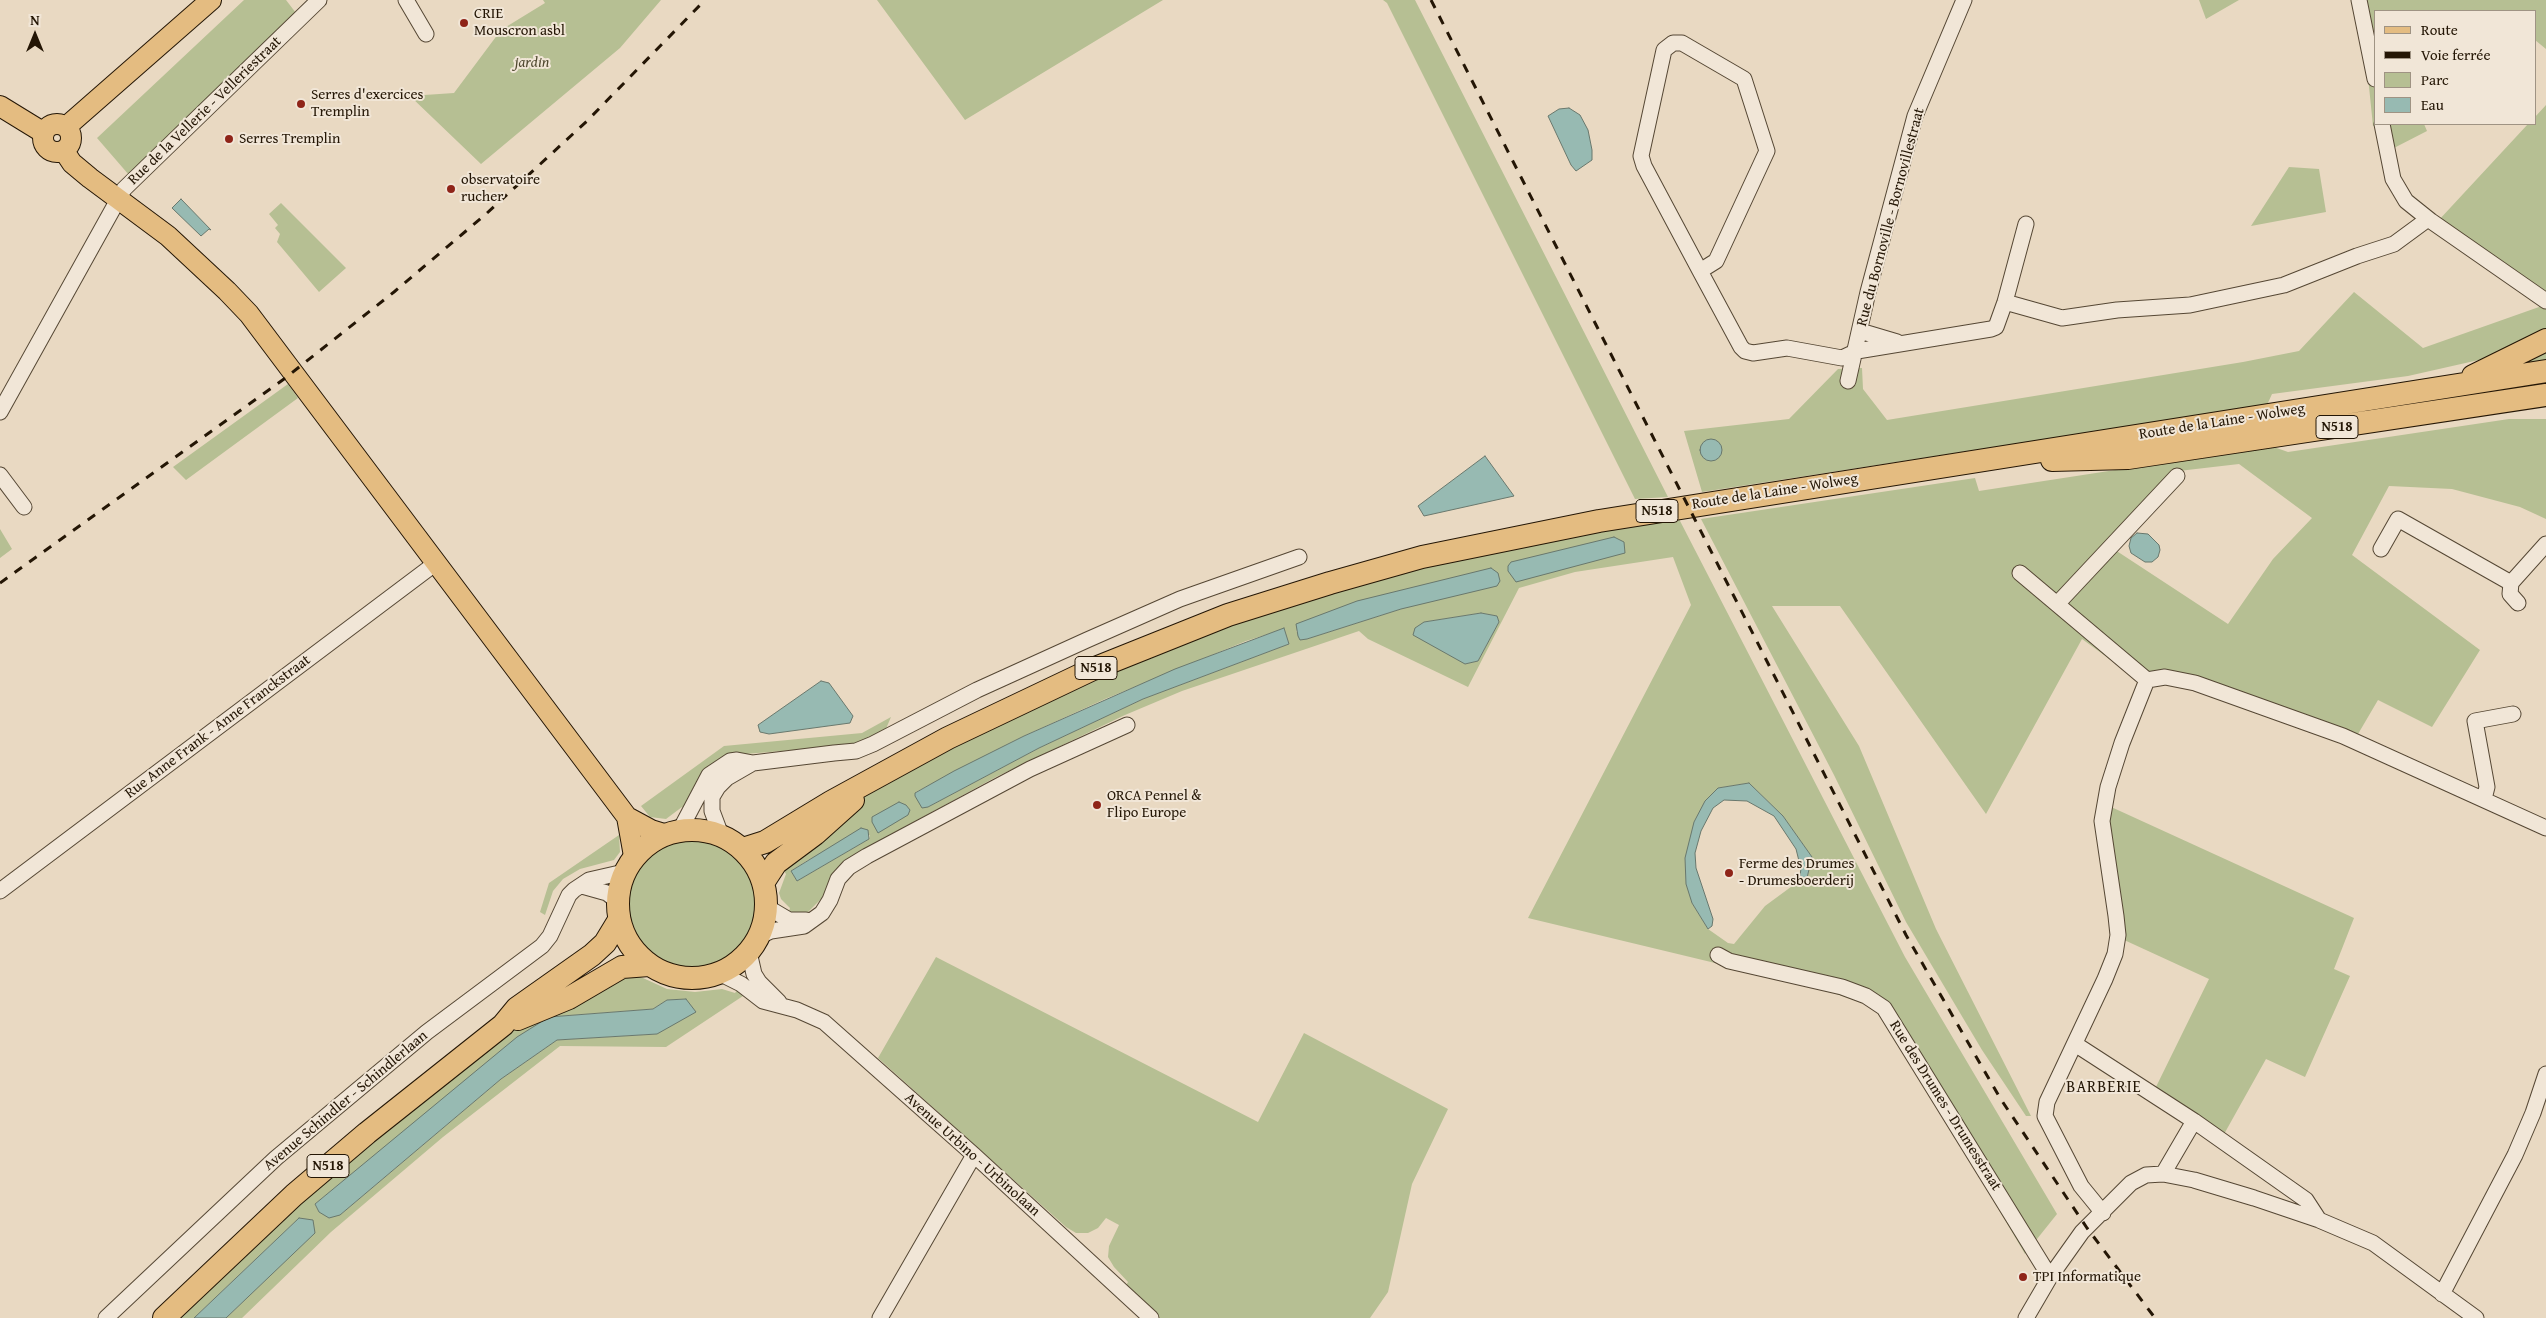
<!DOCTYPE html>
<html>
<head>
<meta charset="utf-8">
<style>
  body { margin:0 }
  #map { position:relative; width:2546px; height:1318px; overflow:hidden; background:#e9d9c2; font-family:"Gentium Book Plus",serif }
  canvas { display:block }
  .legend { position:absolute; left:2374px; top:10px; width:162px; height:115px; box-sizing:border-box; background:#f1e6d7; border:1px solid #9f9383; margin:0; padding:6px 9px; list-style:none; font-size:15px; color:#241605 }
  .legend li { display:flex; align-items:center; gap:10px; height:25px }
  .legend b { width:25px; border:1px solid #9f9383 }
  .north { position:absolute; left:10px; top:10px; width:50px; height:50px; -webkit-text-stroke:4px #f1e6d7; paint-order:stroke; rotate:0deg; font-size:14px; font-weight:700; line-height:20px; text-align:center; color:#241605 }
  .north::after { content:''; display:block; margin:auto; width:18px; height:22px; background:#241605; clip-path:polygon(50% 0,100% 100%,50% 72%,0 100%) }
</style>
</head>
<body>
<div id="map">
<canvas width="2546" height="1318"></canvas>
<ul class="legend">
<li><b style="height:6px;background:#e4bc81"></b>Route</li>
<li><b style="height:6px;background:#241605"></b>Voie ferrée</li>
<li><b style="height:14px;background:#b6bf93"></b>Parc</li>
<li><b style="height:14px;background:#97bab2"></b>Eau</li>
</ul>
<div class="north">N</div>
</div>
<script>
const g = document.querySelector('canvas').getContext('2d');
g.lineJoin = 'round';
function fill(path, color) { g.fillStyle = color; g.fill(path, 'evenodd'); }
const toPath = rows => new Path2D(rows.map(r => 'M' + r).join(''));
function stroke(path, color, width, dash) { g.strokeStyle = color; g.lineWidth = width; g.lineCap = dash ? 'butt' : 'round'; g.setLineDash(dash || []); g.stroke(path); }
function drawText(font, color, halo, rows, align = 'center') {
  g.font = font + ' "Gentium Book Plus",serif'; g.lineWidth = 4; g.setLineDash([]); g.textBaseline = 'middle'; g.strokeStyle = halo; g.fillStyle = color; for (const [text, x, y, turn = 0] of rows) {
    g.save(); g.translate(x, y); g.rotate((+turn || 0) * Math.PI / 180); g.textAlign = isNaN(turn) ? turn : align; if (halo) g.strokeText(text, 0, 0); g.fillText(text, 0, 0); g.restore();
  }
}
fill(toPath([
  [244,0,286,0,296,13,129,175,97,138],
  [543,0,661,0,620,48,481,164,410,96,454,93,501,30,545,3],
  [877,0,1163,0,965,120],
  [1383,0,1415,0,1668,497,1635,499,1387,3],
  [2199,0,2239,0,2206,19],
  [2352,0,2546,0,2546,49,2535,40,2535,11,2375,11,2375,124,2424,124,2427,131,2392,149,2386,125,2373,126,2367,67],
  [2546,105,2546,295,2438,221,2528,124,2535,124,2535,117],
  [2289,167,2319,169,2326,212,2251,226],
  [281,203,346,268,319,292,277,242,280,234,275,228,278,225,269,214],
  [2354,292,2423,348,2539,307,2546,299,2546,360,2499,367,2492,357,2408,376,2272,394,2267,405,1702,492,1684,431,1789,419,1838,369,1862,368,1863,389,1887,420,2243,362,2299,351],
  [288,384,298,398,186,480,173,467],
  [2509,419,2546,419,2546,519,2520,507,2452,489,2389,486,2352,555,2480,650,2432,727,2378,700,2351,746,2215,693,2137,679,2082,639,1986,814,1840,606,1772,606,1859,746,1936,929,2031,1116,2026,1116,1982,1050,1906,922,1834,775,1701,519,1975,478,1979,491,2271,446,2288,452],
  [2239,464,2312,518,2273,559,2228,624,2106,544,2170,472],
  [1679,519,1905,957,2057,1214,2025,1254,1888,1022,1868,1005,1819,988,1528,918,1691,605,1673,557,1575,572,1519,588,1468,687,1368,639,1359,631,1182,691,1125,715,996,777,857,853,835,870,822,898,808,912,800,915,788,915,790,908,781,899,779,893,786,874,782,868,821,837,867,794,970,736,1179,643,1336,589,1506,548],
  [1401,609,1307,639,1296,631],
  [1481,613,1497,616,1499,622,1478,661,1465,664,1424,622],
  [1284,629,1289,644,1143,699,1039,748,928,807,916,792,1024,736,1105,699,1246,641],
  [1749,783,1783,816,1812,857,1806,882,1799,881,1765,906,1734,944,1728,943,1708,929,1692,903,1694,822,1718,788],
  [870,835,869,839,797,881,791,871,808,860],
  [0,529,12,549,0,558],
  [891,717,885,731,857,745,745,754,687,807,682,807,666,819,650,817,641,806,724,746,862,733],
  [2109,806,2354,918,2334,969,2350,976,2305,1077,2266,1059,2223,1136,2154,1091,2209,979,2122,939,2105,817],
  [619,835,620,852,614,860,580,869,563,879,553,891,545,915,540,912,549,883],
  '628 903a64 64 0 1 1 128 0a64 64 0 1 1-128 0Z',
  [936,957,1258,1122,1304,1033,1448,1109,1412,1184,1388,1292,1370,1318,1156,1318,1124,1289,1128,1282,1114,1267,1108,1257,1109,1246,1119,1225,1106,1218,1098,1228,1088,1233,1076,1233,1066,1227,878,1058],
  [621,971,643,978,667,989,695,992,722,989,735,993,739,988,746,994,666,1047,560,1046,443,1137,331,1232,242,1318,226,1318,314,1233,299,1218,194,1318,175,1318,371,1138,506,1031],
  [685,999,657,1034,557,1040,501,1079,340,1215,319,1212,315,1204,549,1017,653,1009,667,1000]
]), '#b6bf93');
const water = toPath([
  [1569,108,1580,115,1588,130,1592,150,1592,160,1576,171,1571,165,1548,116,1559,109,1569,108],
  [181,199,211,230,209,229,201,236,172,208,181,199],
  '1700 450a11 11 0 1 1 22 0a11 11 0 1 1-22 0Z',
  [1485,456,1514,496,1424,516,1418,506,1485,456],
  [2137,533,2148,534,2159,545,2160,550,2158,557,2152,562,2145,562,2131,553,2129,546,2131,538,2137,533],
  [1614,537,1624,542,1625,553,1516,582,1508,571,1508,566,1511,562,1614,537],
  [1491,568,1498,573,1500,581,1497,586,1401,609,1307,639,1300,640,1298,636,1296,624,1357,601,1491,568],
  [1481,613,1497,616,1499,622,1478,661,1465,664,1413,635,1415,628,1424,622,1481,613],
  [1284,628,1289,644,1143,699,1039,748,928,807,922,808,915,796,915,793,954,771,1024,736,1175,669,1284,628],
  [821,681,829,683,853,716,850,723,769,734,760,732,758,725,821,681],
  [1749,783,1783,816,1812,857,1806,882,1799,881,1801,869,1796,849,1774,816,1747,801,1724,800,1713,808,1701,831,1695,853,1696,868,1713,919,1712,926,1708,929,1692,903,1686,884,1685,858,1694,822,1705,801,1718,788,1749,783],
  [899,802,906,805,910,810,908,815,878,833,872,822,872,817,899,802],
  [861,828,868,830,869,839,797,881,791,871,861,828],
  [686,999,696,1012,657,1034,557,1040,501,1079,340,1215,329,1218,319,1212,315,1204,517,1037,549,1017,653,1009,667,1000,686,999],
  [299,1218,313,1220,315,1233,226,1318,194,1318,299,1218]
]);
fill(water, '#97bab2');
stroke(water, '#69786d', 1);
const minor = toPath([
  [406,0,426,34],
  [2359,0,2375,79],
  [2382,124,2393,179,2406,201,2431,221,2546,301],
  [1700,271,1716,261,1767,151,1744,79,1682,43,1673,43,1664,50,1641,156,1644,166,1700,271,1741,347,1745,351,1753,353,1787,348,1842,358,1857,351,1991,329,1996,327,2005,302,2026,224],
  [2005,302,2062,318,2117,310,2190,305,2284,285,2357,256,2394,244,2428,219],
  [1860,331,1897,342],
  [1848,381,1868,292,1915,116,1964,0],
  [0,412,124,189,319,0],
  [0,475,24,507],
  [2381,549,2398,519,2511,583],
  [2020,573,2147,680,2165,677,2195,683,2343,736,2546,828],
  [2058,603,2177,476],
  [2518,603,2510,594,2511,583,2546,544],
  [2484,799,2487,787,2475,721,2513,714],
  [680,830,709,775,730,761,737,760,753,763,834,753,856,751,873,744,977,690,1087,640,1180,599,1299,557],
  [721,835,712,811,712,797,718,787,727,778,753,763],
  [582,886,607,893,617,901],
  [0,891,436,563],
  [767,907,789,920,806,920],
  [760,936,771,931,804,926,822,913,830,900,838,879,849,867,867,856,1030,769,1127,725],
  [749,952,754,974,759,982,779,1002],
  [1718,955,1729,961,1842,987,1866,996,1884,1008,2050,1277],
  [719,973,741,984,763,1001,797,1010,824,1022,974,1155,1151,1318],
  [2075,1044,2194,1121,2306,1200,2319,1220],
  [2163,1174,2194,1121],
  [2103,1213,2081,1186,2045,1116,2047,1102,2105,979,2115,954,2118,935,2116,916,2102,821,2108,787,2122,743,2147,680],
  [2442,1294,2515,1155,2533,1113,2546,1074],
  [106,1318,276,1158,427,1032,542,946,550,936,569,895,574,890,589,880,624,872],
  [880,1318,974,1155],
  [2026,1318,2050,1277,2082,1232,2131,1183,2146,1175,2163,1174,2194,1180,2254,1198,2319,1220,2373,1243,2476,1318]
]);
const major = toPath([
  [0,106,44,133],
  '43 138a14 14 0 1 1 28 0a14 14 0 1 1-28 0Z',
  [66,127,211,0],
  [64,151,72,163,90,178,168,236,227,291,249,314,627,817,651,830,664,834],
  [627,817,634,856]
]);
const highway = toPath([
  [2473,376,2546,340],
  [2052,460,2128,458,2546,395],
  '618 904a74 74 0 1 1 148 0a74 74 0 1 1-148 0Z',
  [743,849,765,842,831,802,948,738,1093,669,1228,615,1330,583,1422,557,1599,521,2546,371],
  [763,883,776,863,815,834,853,800],
  [518,1019,569,998,622,967,649,965],
  [164,1318,294,1195,367,1133,503,1025,517,1008,592,955,605,943,619,920]
]);
stroke(minor, '#554734', 17);
stroke(major, '#241605', 22);
stroke(highway, '#241605', 24);
stroke(minor, '#f1e6d7', 15);
stroke(major, '#e4bc81', 20);
stroke(highway, '#e4bc81', 22);
stroke(toPath([
  [1431,0,1906,935,2000,1098,2087,1228,2155,1318],
  [0,583,284,379,394,292,486,214,587,121,705,0]
]), '#241605', 3, [9, 9]);
for (const [x, y, r, color] of [
  [464,23,5,"#8f2418"],
  [301,104,5,"#8f2418"],
  [229,139,5,"#8f2418"],
  [451,189,5,"#8f2418"],
  [1097,805,5,"#8f2418"],
  [1729,873,5,"#8f2418"],
  [2023,1277,5,"#8f2418"]
]) { const dot = new Path2D(); dot.arc(x, y, r, 0, 2 * Math.PI); g.fillStyle = color; g.fill(dot); stroke(dot, '#f1e6d7', 2); }
for (const [x, y, w] of [
  [2337,427,42],
  [1657,511,42],
  [1096,668,42],
  [328,1166,42]
]) { const box = new Path2D(); box.roundRect(x - w / 2, y - 11.5, w, 23, 4); g.fillStyle = '#f1e6d7'; g.fill(box); stroke(box, '#241605', 1); }
drawText('bold 14px', '#241605', null, [
  ["N518",2337,427],
  ["N518",1657,511],
  ["N518",1096,668],
  ["N518",328,1166]
]);
drawText('15px', '#241605', '#f1e6d7', [
  ["CRIE",474,14],
  ["Mouscron asbl",474,31],
  ["Serres d'exercices",311,95],
  ["Tremplin",311,112],
  ["Serres Tremplin",239,139],
  ["observatoire",461,180],
  ["rucher",461,197],
  ["ORCA Pennel &",1107,796],
  ["Flipo Europe",1107,813],
  ["Ferme des Drumes",1739,864],
  ["- Drumesboerderij",1739,881],
  ["TPI Informatique",2033,1277]
], 'left');
drawText('italic 15px', '#504930', '#f1e6d7', [
  ["jardin",532,63]
]);
drawText('15px', '#241605', '#f1e6d7', [
  ["Rue de la Vellerie - Velleriestraat",205,111,-44],
  ["Rue du Bornoville - Bornovillestraat",1891,217,-75],
  ["Route de la Laine - Wolweg",2222,422,-9],
  ["Route de la Laine - Wolweg",1775,492,-9],
  ["Rue Anne Frank - Anne Franckstraat",218,727,-37],
  ["Avenue Schindler - Schindlerlaan",346,1101,-40],
  ["Rue des Drumes - Drumesstraat",1945,1106,58],
  ["Avenue Urbino - Urbinolaan",972,1155,42]
]);
g.letterSpacing = '1px';
drawText('16px', '#241605', '#f1e6d7', [
  ["BARBERIE",2104,1088]
]);
g.letterSpacing = '0px';
</script>
</body>
</html>
